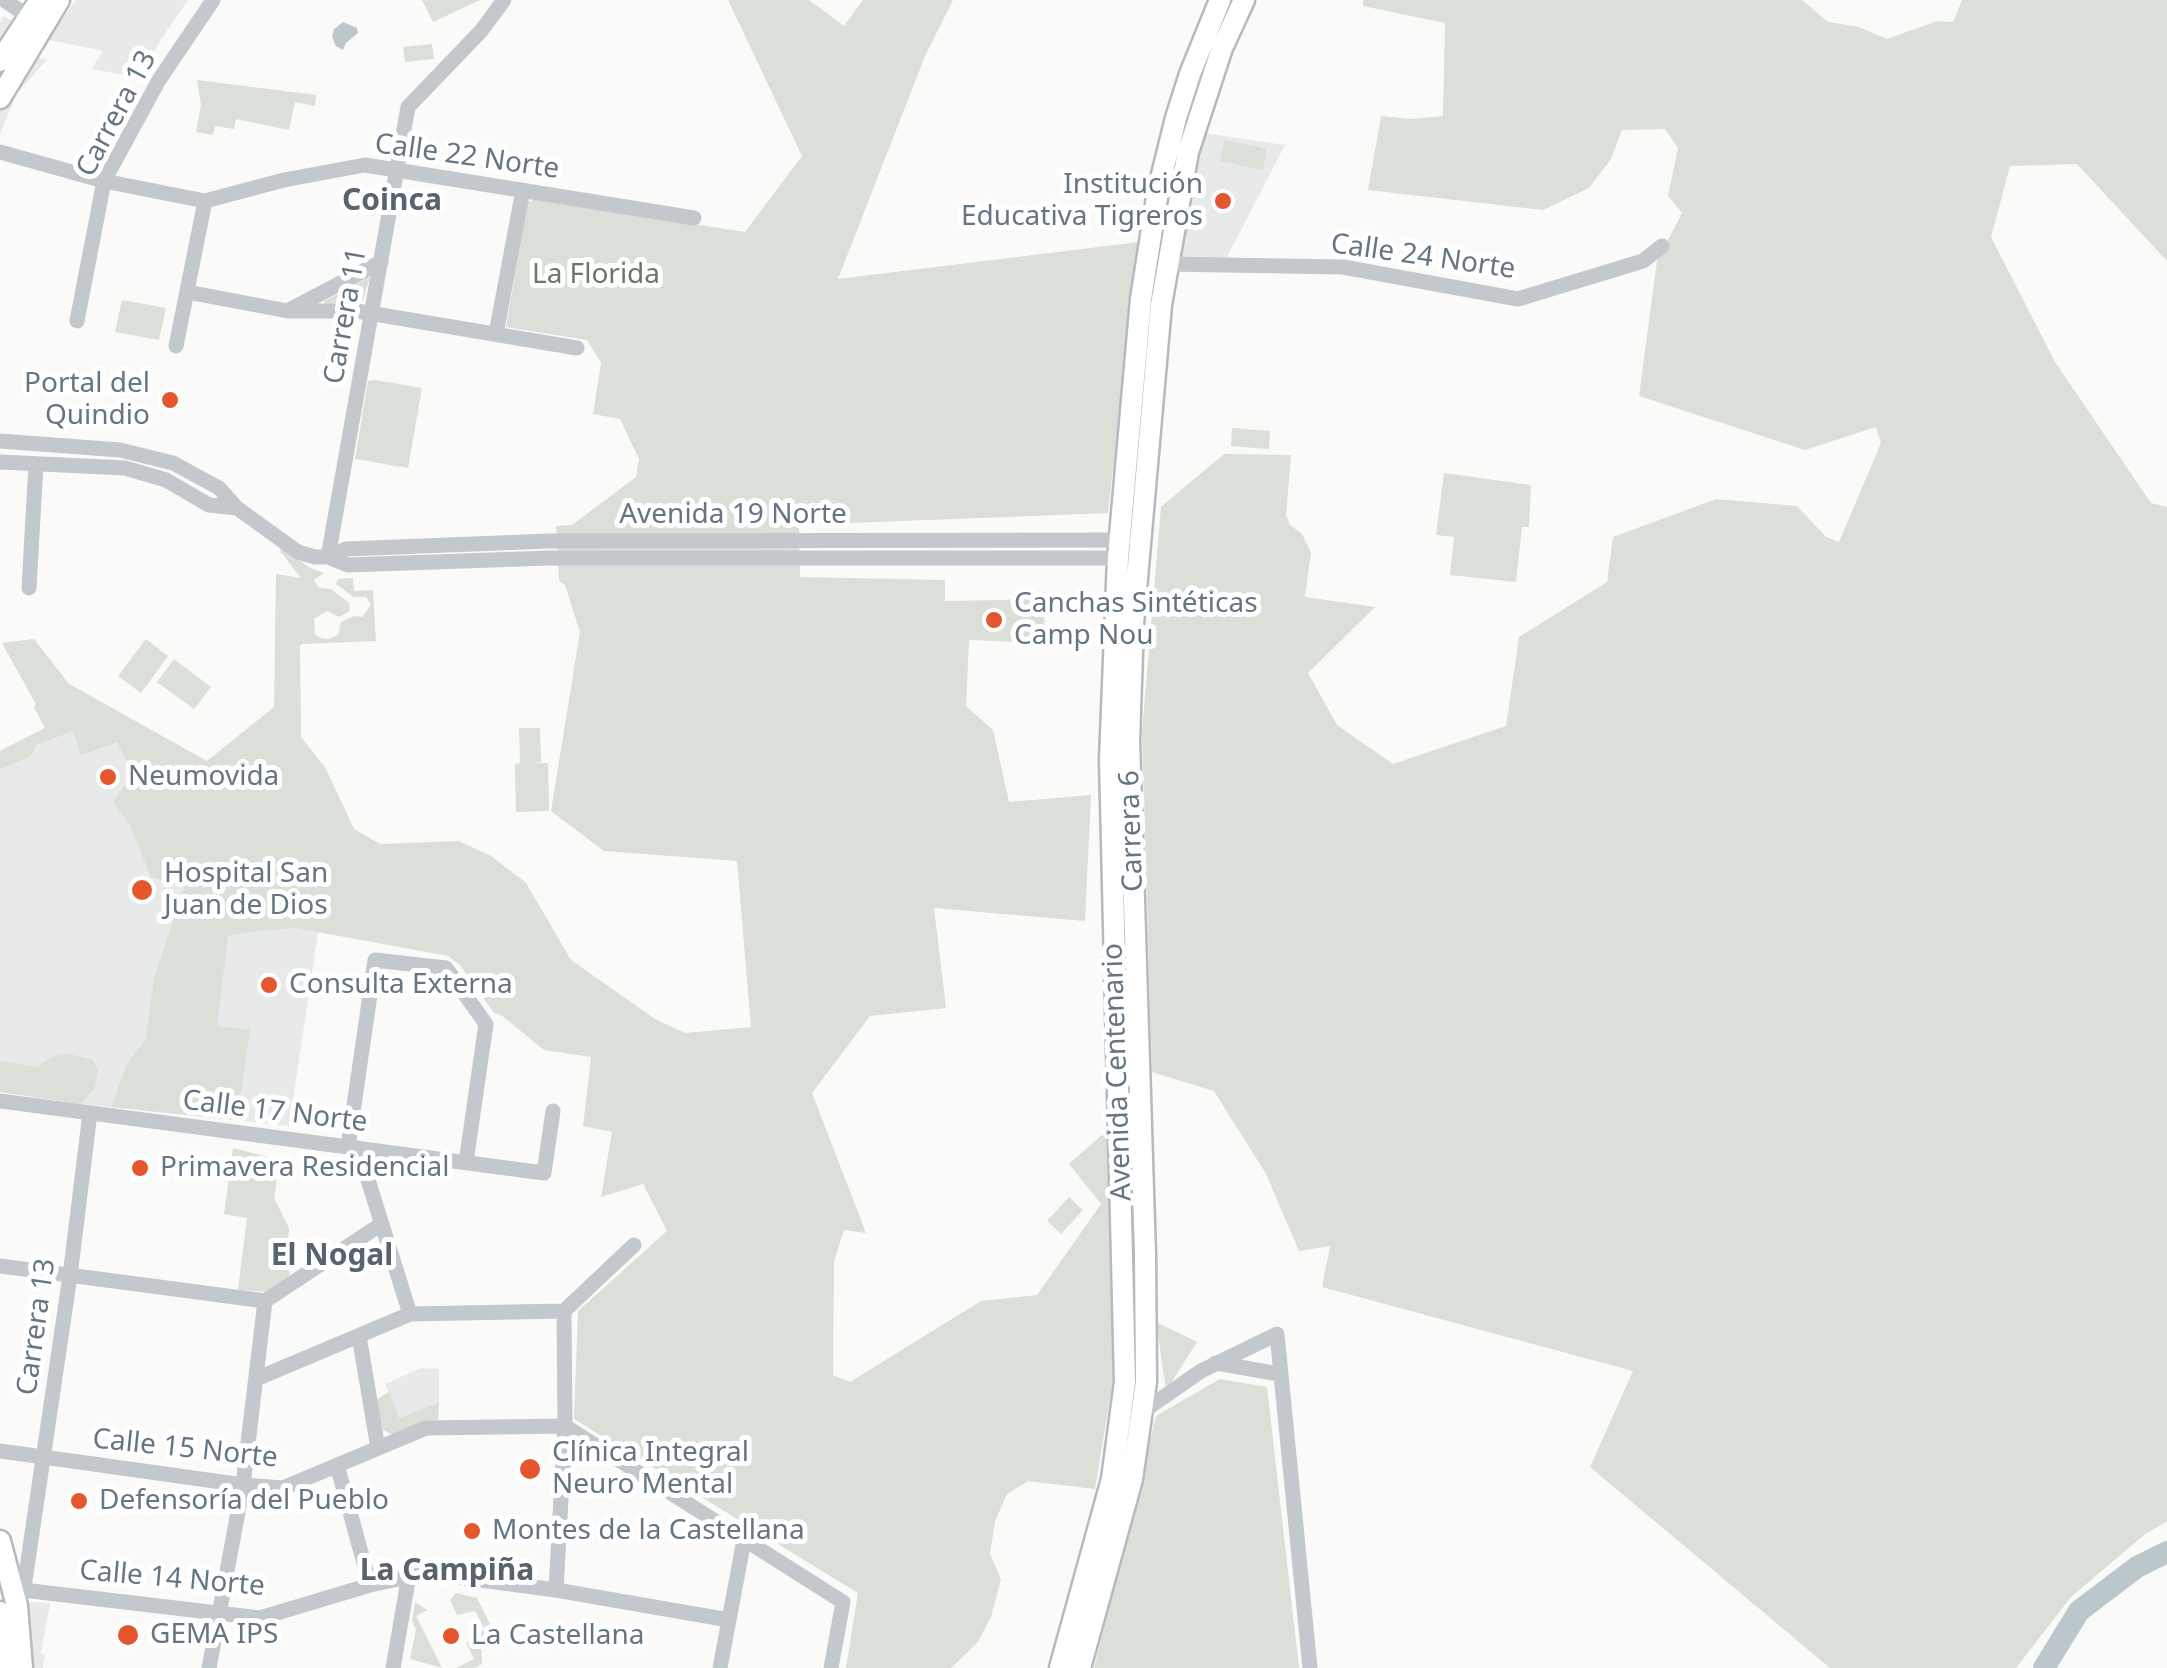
<!DOCTYPE html>
<html>
<head>
<meta charset="utf-8">
<style>
  body { margin:0 }
  canvas { display:block; background:#fafaf8 }
</style>
</head>
<body>
<canvas width="2167" height="1668"></canvas>
<script>
const g = document.querySelector('canvas').getContext('2d');
g.lineJoin = 'round';
function fill(path, color) { g.fillStyle = color; g.fill(path, 'evenodd'); }
const toPath = rows => new Path2D(rows.map(r => 'M' + r).join(''));
function stroke(path, color, width, dash) { g.strokeStyle = color; g.lineWidth = width; g.lineCap = dash ? 'butt' : 'round'; g.setLineDash(dash || []); g.stroke(path); }
function drawText(font, color, halo, rows, align = 'center') {
  g.font = font + ' "Noto Sans",sans-serif'; g.lineWidth = 10; g.setLineDash([]); g.textBaseline = 'middle'; g.strokeStyle = halo; g.fillStyle = color; for (const [text, x, y, turn = 0] of rows) {
    g.save(); g.translate(x, y); g.rotate((+turn || 0) * Math.PI / 180); g.textAlign = isNaN(turn) ? turn : align; if (halo) g.strokeText(text, 0, 0); g.fillText(text, 0, 0); g.restore();
  }
}
fill(toPath([
  [76,0,188,0,160,41,140,78,91,69,103,51,49,40,47,44,44,43,38,54,39,58,47,60,17,93,0,134,0,22,3,16,48,39],
  [1204,133,1285,145,1225,261,1177,258],
  [34,639,69,684,207,762,306,907,318,933,289,1126,81,1104,0,1092,0,751,45,728,34,707,36,704,2,643],
  [420,1368,439,1369,439,1402,398,1418,385,1384],
  [34,1602,50,1603,41,1653,45,1655,43,1668,0,1668,0,1609]
]), '#e8e9e9');
fill(toPath([
  [422,0,480,0,433,22],
  [728,0,809,0,844,26,863,0,953,0,925,56,838,279,1139,242,1108,513,799,525,800,577,945,580,945,601,1006,600,1046,593,1043,643,969,640,966,706,993,730,1009,802,1091,795,1085,921,934,908,946,1008,870,1016,812,1093,866,1233,844,1230,834,1261,833,1375,850,1382,981,1301,1037,1295,1101,1204,1069,1164,1110,1128,1115,1269,1113,1380,1095,1489,1028,1481,1007,1494,995,1521,990,1554,1001,1579,991,1617,977,1643,951,1668,846,1668,858,1593,574,1419,578,1311,667,1231,643,1184,601,1197,612,1132,583,1126,591,1057,544,1050,501,1015,494,1013,460,965,448,956,296,928,257,931,228,936,217,1026,250,1030,237,1120,111,1107,126,1066,146,1038,154,978,184,888,151,877,129,823,113,802,128,781,125,773,132,770,117,742,81,755,73,731,36,745,30,757,0,769,0,751,45,728,34,707,36,704,2,643,34,639,69,684,207,761,274,707,276,574,301,578,280,551,281,547,310,568,324,573,314,580,319,588,331,589,349,603,350,611,339,617,327,611,314,619,315,634,321,638,329,639,338,635,341,622,354,616,362,617,371,605,366,597,353,597,336,584,338,579,353,578,354,591,373,590,376,641,302,644,300,647,301,737,326,769,354,829,380,844,459,841,491,856,526,883,571,960,655,1019,685,1033,751,1027,737,861,604,851,551,811,580,632,565,585,559,581,556,526,572,525,636,477,639,459,620,419,593,414,601,363,587,340,506,327,528,202,537,199,745,232,802,156],
  [1363,0,1802,0,1828,22,1859,27,1887,39,1937,21,1953,22,1962,0,2167,0,2167,261,2077,164,2010,166,1991,237,2055,362,2151,503,2167,507,2167,1521,2144,1535,2071,1597,2016,1668,1830,1668,1590,1467,1633,1371,1322,1287,1330,1246,1299,1251,1266,1174,1214,1091,1152,1072,1142,732,1161,507,1224,454,1291,455,1286,515,1290,525,1302,534,1311,553,1305,597,1375,607,1308,673,1337,725,1393,764,1506,726,1519,637,1607,582,1613,537,1716,499,1797,506,1826,537,1839,542,1881,443,1876,427,1805,450,1639,396,1657,261,1682,213,1668,196,1678,148,1665,129,1622,130,1611,159,1589,188,1543,210,1368,190,1381,116,1411,119,1443,116,1445,23,1363,6],
  [432,44,434,59,405,62,403,47],
  [197,80,316,95,315,106,295,102,289,130,236,119,234,129,215,126,213,135,196,132,201,105],
  [1225,140,1267,149,1263,170,1220,161],
  [370,277,363,301,325,304,324,301],
  [122,300,166,308,159,340,115,332],
  [376,380,422,388,408,468,355,459,368,381],
  [1232,428,1270,431,1269,449,1231,446],
  [1444,473,1531,485,1529,527,1522,527,1516,582,1450,575,1454,537,1436,535],
  [146,639,168,656,141,693,118,676],
  [174,659,211,687,194,709,157,682],
  [519,728,540,728,541,762,532,763,548,763,549,811,516,812,515,764,520,763],
  [69,1054,93,1060,98,1070,95,1087,81,1104,0,1092,0,1061,38,1067,51,1057],
  [233,1148,280,1160,274,1198,289,1228,287,1258,290,1275,268,1292,238,1290,247,1218,224,1214],
  [1069,1197,1083,1210,1061,1234,1047,1221],
  [1156,1322,1197,1342,1166,1391,1166,1390],
  [1220,1379,1267,1387,1299,1668,1094,1668,1156,1416],
  [389,1392,399,1418,439,1402,438,1420,425,1421,393,1435,383,1430,376,1400],
  [456,1593,477,1598,496,1636,481,1643,482,1664,475,1668,456,1668,474,1659,466,1643,484,1629,475,1611,457,1615,450,1600],
  [415,1602,427,1610,416,1616,442,1668,410,1659,416,1629,412,1621]
]), '#dadfd7');
fill(toPath([
  [343,22,357,28,358,33,346,43,343,50,336,46,332,37,334,29]
]), '#bbc7cb');
stroke(toPath([
  [2044,1668,2079,1611,2137,1567,2167,1552]
]), '#bbc7cb', 22);
const major = toPath([
  [0,61,40,0],
  [0,98,59,0],
  [0,1541,17,1606,22,1668],
  [0,1612,7,1668],
  [1060,1668,1112,1479,1125,1382,1110,760,1118,558,1141,299,1158,191,1176,118,1190,74,1220,0],
  [1080,1668,1132,1479,1146,1382,1145,1255,1129,741,1133,624,1161,305,1188,152,1222,48,1244,0]
]);
stroke(major, '#b5babe', 25);
stroke(toPath([
  [4,0,38,23],
  [0,152,104,181,205,201,284,180,365,165,694,218],
  [1166,264,1343,267,1518,299,1643,261,1662,246],
  [187,292,288,311,357,311,577,348],
  [291,309,381,262],
  [77,321,104,181,159,80,213,0],
  [496,334,523,190],
  [176,346,205,201],
  [0,441,120,450,173,463,219,488,237,508,298,552,315,557,328,557,348,565,549,558,1127,558],
  [0,462,125,468,166,480,209,505,237,508],
  [328,557,346,549,549,541,1127,540],
  [328,557,408,107,481,31,504,0],
  [29,588,36,464],
  [0,1101,544,1173,553,1111],
  [348,1147,375,960,446,968,486,1024,466,1162],
  [358,1148,410,1314],
  [0,1266,265,1301,380,1225],
  [564,1311,634,1245],
  [359,1336,378,1448],
  [1216,1363,1279,1374],
  [256,1379,410,1314,564,1311],
  [1142,1412,1201,1371,1277,1334,1310,1668],
  [0,1451,243,1485,283,1488,426,1428,565,1426,843,1602,831,1668],
  [337,1465,370,1585],
  [23,1590,260,1618,370,1585,427,1573,556,1590,729,1620],
  [556,1590,565,1426,564,1311],
  [20,1597,25,1581,70,1276,90,1113],
  [209,1668,243,1485,265,1301],
  [393,1668,409,1575],
  [720,1668,744,1540]
]), '#c3c8cc', 15);
stroke(major, '#fff', 20);
for (const [x, y, r, color] of [
  [1223,201,10,"#e4572e"],
  [170,400,10,"#e4572e"],
  [994,620,10,"#e4572e"],
  [108,777,10,"#e4572e"],
  [142,890,12,"#e4572e"],
  [269,985,10,"#e4572e"],
  [140,1168,10,"#e4572e"],
  [530,1469,12,"#e4572e"],
  [79,1501,10,"#e4572e"],
  [472,1531,10,"#e4572e"],
  [128,1635,12,"#e4572e"],
  [451,1636,10,"#e4572e"]
]) { const dot = new Path2D(); dot.arc(x, y, r, 0, 2 * Math.PI); g.fillStyle = color; g.fill(dot); stroke(dot, '#fff', 4); }
drawText('28px', '#657683', '#fff', [
  ["Carrera 13",117,114,-62],
  ["Calle 22 Norte",467,157,8],
  ["Calle 24 Norte",1423,257,8],
  ["Carrera 11",346,316,-80],
  ["Avenida 19 Norte",733,515],
  ["Carrera 6",1132,831,-92],
  ["Avenida Centenario",1118,1072,-92],
  ["Calle 17 Norte",275,1112,7],
  ["Carrera 13",37,1327,-82],
  ["Calle 15 Norte",185,1449,6],
  ["Calle 14 Norte",172,1579,5]
]);
drawText('28px', '#657683', '#fff', [
  ["Institución",1203,185,"right"],
  ["Educativa Tigreros",1203,217,"right"],
  ["Portal del",150,384,"right"],
  ["Quindio",150,416,"right"],
  ["Canchas Sintéticas",1014,604],
  ["Camp Nou",1014,636],
  ["Neumovida",128,777],
  ["Hospital San",164,874],
  ["Juan de Dios",164,906],
  ["Consulta Externa",289,985],
  ["Primavera Residencial",160,1168],
  ["Clínica Integral",552,1453],
  ["Neuro Mental",552,1485],
  ["Defensoría del Pueblo",99,1501],
  ["Montes de la Castellana",492,1531],
  ["GEMA IPS",150,1635],
  ["La Castellana",471,1636]
], 'left');
drawText('28px', '#687a64', '#fff', [
  ["La Florida",596,275]
]);
drawText('bold 30px', '#57646e', '#fff', [
  ["Coinca",392,201],
  ["El Nogal",332,1256],
  ["La Campiña",447,1571]
]);
</script>
</body>
</html>
